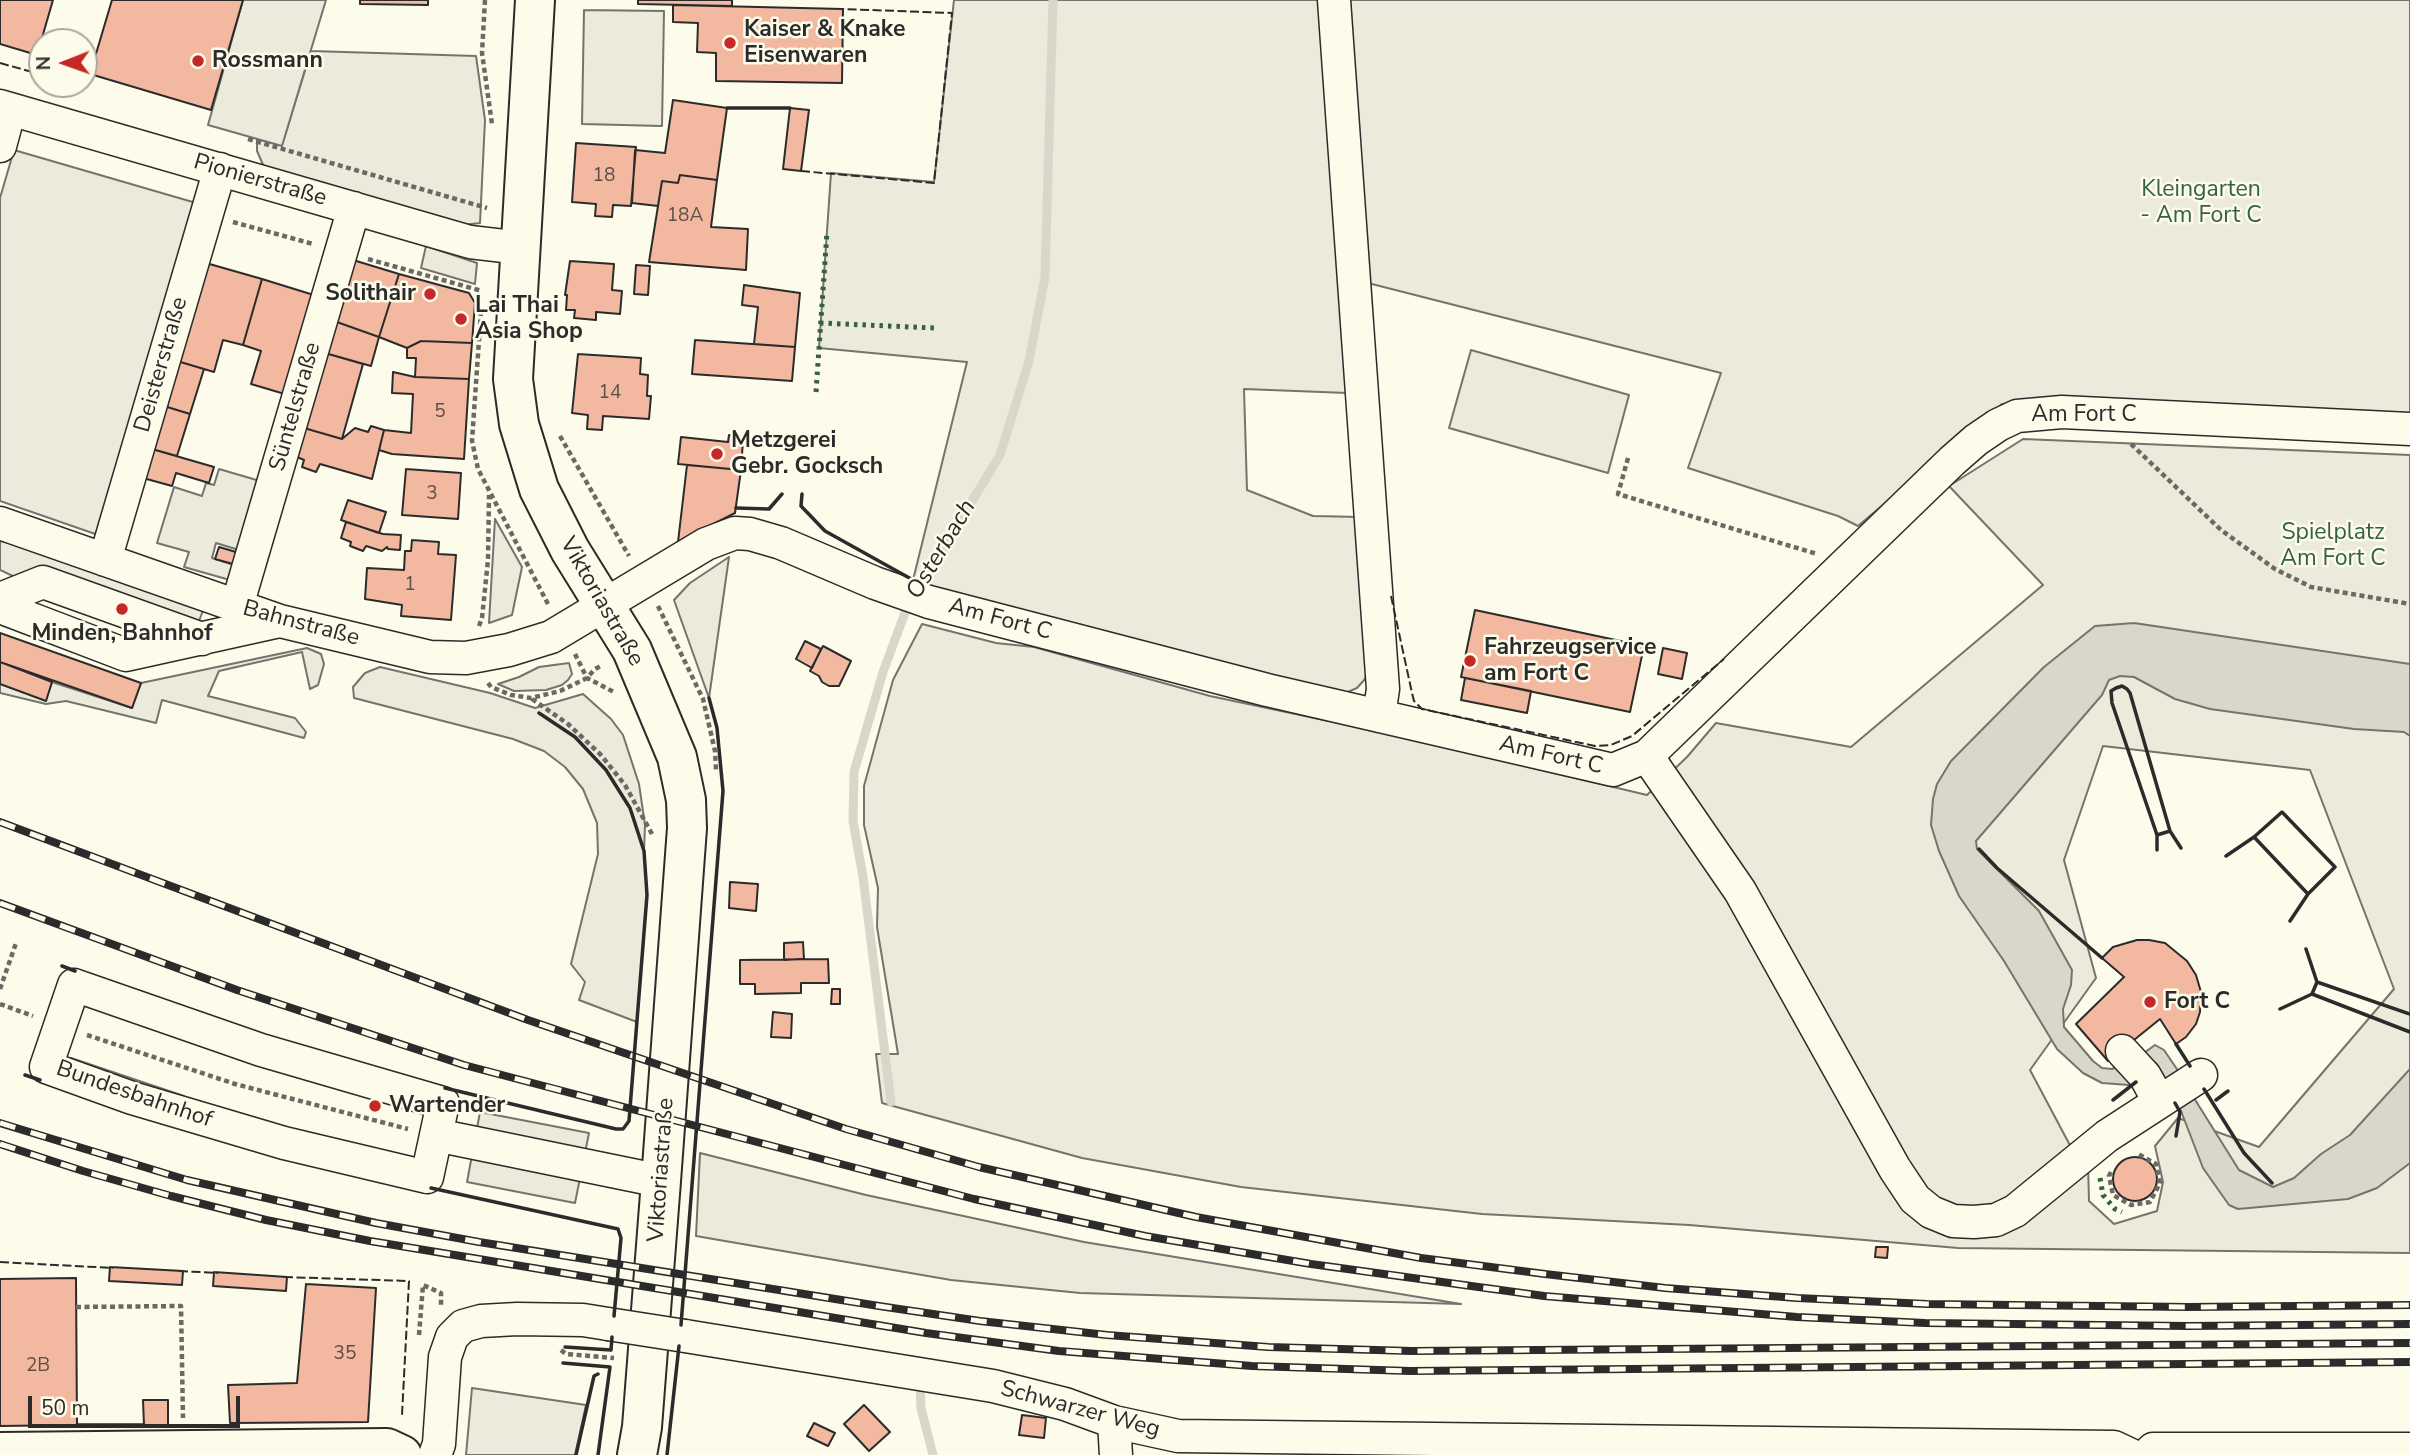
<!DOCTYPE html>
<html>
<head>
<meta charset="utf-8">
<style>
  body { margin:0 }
  #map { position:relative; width:2410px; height:1455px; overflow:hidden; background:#fdfbea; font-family:"Nunito Sans",sans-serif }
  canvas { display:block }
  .north { position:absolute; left:28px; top:28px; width:70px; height:70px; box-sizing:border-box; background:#fdfbea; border:2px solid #a9a89e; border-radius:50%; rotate:269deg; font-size:19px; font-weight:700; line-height:28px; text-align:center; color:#2b2b2b }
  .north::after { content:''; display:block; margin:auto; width:24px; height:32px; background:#c62828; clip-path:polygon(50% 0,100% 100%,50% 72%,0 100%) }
  .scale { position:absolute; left:28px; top:1396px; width:212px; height:32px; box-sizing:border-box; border:4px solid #2b2b2b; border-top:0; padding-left:9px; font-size:21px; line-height:24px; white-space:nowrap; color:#2b2b2b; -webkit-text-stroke:5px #fdfbea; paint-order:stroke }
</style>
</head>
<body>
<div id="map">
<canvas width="2410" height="1455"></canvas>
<div class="north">N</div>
<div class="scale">50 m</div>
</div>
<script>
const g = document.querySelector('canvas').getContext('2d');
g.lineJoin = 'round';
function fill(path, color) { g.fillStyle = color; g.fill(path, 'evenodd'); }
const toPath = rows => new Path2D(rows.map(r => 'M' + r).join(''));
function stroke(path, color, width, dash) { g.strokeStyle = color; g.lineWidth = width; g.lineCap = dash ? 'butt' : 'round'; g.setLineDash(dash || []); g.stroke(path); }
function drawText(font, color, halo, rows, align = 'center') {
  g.font = font + ' "Nunito Sans",sans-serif'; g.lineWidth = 5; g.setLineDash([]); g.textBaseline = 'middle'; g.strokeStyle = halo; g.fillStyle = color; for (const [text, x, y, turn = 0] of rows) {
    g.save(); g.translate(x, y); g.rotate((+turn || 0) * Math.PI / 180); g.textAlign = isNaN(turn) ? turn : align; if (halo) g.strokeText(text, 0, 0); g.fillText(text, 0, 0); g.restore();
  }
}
const green = toPath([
  [954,0,2410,0,2410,416,2061,399,2002,404,1858,526,1838,516,1688,468,1721,373,1364,282,1373,394,1244,389,1247,490,1313,516,1361,517,1369,663,1365,679,1357,688,1341,695,957,596,913,580,967,362,819,348,831,173,934,182,954,0],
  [311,51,476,56,485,120,480,223,463,225,264,167,257,151,257,139,282,145,311,51],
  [2023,439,2410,455,2410,1253,1958,1248,1689,1225,1482,1214,1241,1187,1082,1158,882,1103,876,1054,898,1054,877,927,878,888,864,825,864,786,893,680,922,624,996,643,1034,647,1210,696,1381,732,1647,795,1687,757,1716,723,1851,747,2043,585,1949,486,2023,439],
  [2103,746,2310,770,2394,989,2259,1147,2178,1118,2155,1146,2163,1182,2157,1211,2114,1224,2089,1201,2088,1164,2081,1166,2030,1070,2096,978,2064,860,2103,746],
  [495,519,522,567,512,615,489,623,495,519],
  [0,541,14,544,204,608,199,621,15,577,0,570,0,541],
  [729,557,709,698,674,600,690,583,729,557],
  [307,648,321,654,324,664,318,685,310,689,302,652,219,671,208,696,295,718,306,732,304,738,162,700,156,723,66,701,46,704,0,693,0,684,46,700,52,682,132,708,141,683,307,648],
  [569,663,572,674,568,680,562,685,546,690,514,691,498,684,519,677,539,667,569,663],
  [380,667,490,693,535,708,583,694,611,719,623,735,639,784,645,825,644,851,647,895,637,1022,579,1000,585,982,571,964,598,854,597,823,583,789,565,767,544,751,513,739,354,698,353,687,365,673,380,667],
  [700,1153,866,1195,1084,1242,1461,1304,1080,1293,951,1280,696,1236,700,1153]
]);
fill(green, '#ecebdb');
stroke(green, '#74746e', 2);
const parking = toPath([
  [243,0,326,0,282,146,208,125,243,0],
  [584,10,664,11,662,126,582,124,584,10],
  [14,150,203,205,104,537,0,501,0,198,14,150],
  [426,246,477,263,475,284,421,268,426,246],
  [1471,350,1629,395,1608,473,1449,428,1471,350],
  [219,469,260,481,239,550,216,543,212,558,234,565,230,580,184,567,189,552,157,543,174,487,202,496,206,483,214,485,219,469],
  [71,1058,184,1096,181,1106,68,1068,71,1058],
  [480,1112,589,1133,575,1203,467,1182,480,1112],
  [472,1388,586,1405,575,1455,466,1455,472,1388]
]);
fill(parking, '#eceadb');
stroke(parking, '#74746e', 2);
const water = toPath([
  [2134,623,2410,664,2410,736,2404,732,2354,729,2210,709,2175,699,2134,677,2120,676,2109,680,2102,695,1976,841,1977,849,2039,911,2072,970,2071,985,2063,1009,2064,1027,2093,1061,2102,1068,2112,1069,2124,1063,2137,1077,2129,1085,2102,1083,2083,1073,2057,1049,2004,961,1959,896,1939,851,1931,825,1933,799,1937,784,1951,761,2044,667,2095,626,2134,623],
  [2155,1045,2164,1050,2183,1078,2170,1086,2156,1063,2146,1069,2137,1058,2155,1045],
  [2410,1069,2410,1163,2377,1188,2348,1199,2238,1209,2229,1205,2203,1168,2181,1111,2174,1099,2189,1090,2239,1170,2273,1187,2294,1178,2321,1154,2350,1135,2410,1069]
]);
fill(water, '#d8d7c9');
stroke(water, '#74746e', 2);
stroke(toPath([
  [891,1102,863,877,853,821,854,772,883,672,906,610,1000,455,1029,361,1045,277,1053,0],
  [920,1387,921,1408,933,1455]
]), '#d8d7c9', 9);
const building = toPath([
  [0,0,53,0,37,55,0,44,0,0],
  [112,0,243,0,211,110,90,74,112,0],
  [360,0,428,0,428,5,360,4,360,0],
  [638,0,732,0,732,6,638,4,638,0],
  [673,5,843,9,842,83,716,81,716,53,697,52,698,23,673,22,673,5],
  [673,100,727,108,717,180,680,175,678,183,662,181,658,206,632,203,635,150,665,153,673,100],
  [790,108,809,110,801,171,783,169,790,108],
  [576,143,636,147,631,206,613,205,612,217,595,216,596,204,572,202,576,143],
  [680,175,717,180,711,227,748,229,746,270,649,262,662,181,678,183,680,175],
  [353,260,399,274,379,337,334,321,353,260],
  [570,261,614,264,612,290,622,291,620,314,596,312,596,320,574,318,575,310,566,310,567,295,565,295,570,261],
  [206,263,262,279,243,345,223,340,214,372,177,361,206,263],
  [636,265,650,266,648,295,634,294,636,265],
  [399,274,469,293,475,303,472,343,421,341,407,348,379,337,399,274],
  [262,279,317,296,288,395,251,384,261,351,243,345,262,279],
  [744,285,800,293,795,347,754,344,758,307,742,305,744,285],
  [334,321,379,337,371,366,325,353,334,321],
  [695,340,795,347,792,381,692,374,695,340],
  [421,341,472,343,469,379,415,377,416,358,407,358,407,348,421,341],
  [325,353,363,364,342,439,304,428,325,353],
  [578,354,641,358,640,374,648,375,647,396,651,396,649,419,603,416,602,430,587,429,588,415,572,413,578,354],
  [177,361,204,369,190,414,164,406,177,361],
  [393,372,415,377,469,379,464,459,392,454,379,450,384,430,411,433,413,394,392,393,393,372],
  [164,406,190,414,177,456,152,449,164,406],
  [371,426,384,430,372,479,320,464,316,472,302,467,304,460,295,456,304,428,342,439,355,428,368,432,371,426],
  [729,435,741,436,743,440,741,470,678,464,681,437,728,442,729,435],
  [152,449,214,467,209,483,176,473,172,486,143,478,152,449],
  [687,465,741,470,735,513,678,542,687,465],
  [406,469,461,473,458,519,402,515,406,469],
  [348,500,386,512,379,533,341,520,348,500],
  [346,522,383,534,401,535,400,550,388,549,387,547,382,551,366,546,363,551,350,546,351,542,341,538,346,522],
  [412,540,439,542,438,554,456,555,451,620,401,616,402,605,365,599,367,568,404,570,405,551,411,551,412,540],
  [219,547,236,552,233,564,215,559,219,547],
  [1475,610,1644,646,1630,712,1461,677,1475,610],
  [0,633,141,683,132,708,0,662,0,633],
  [805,641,821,649,812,668,796,659,805,641],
  [823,646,851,661,839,686,829,686,822,682,819,676,810,671,823,646],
  [1663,648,1687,653,1682,679,1658,674,1663,648],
  [0,662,52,682,46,701,0,684,0,662],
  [1465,678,1531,691,1527,713,1461,700,1465,678],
  [730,882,758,884,756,911,729,908,730,882],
  [2137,940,2149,940,2165,943,2187,961,2196,975,2201,992,2200,1012,2196,1024,2186,1037,2176,1044,2160,1019,2108,1061,2076,1024,2124,977,2102,958,2113,947,2137,940],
  [803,942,804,959,784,960,784,943,803,942],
  [828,959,829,983,801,983,801,993,755,994,755,984,740,984,740,960,828,959],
  [832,989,840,989,840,1004,831,1004,832,989],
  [773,1012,792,1014,791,1038,771,1037,773,1012],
  '2113 1179a22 22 0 1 1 44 0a22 22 0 1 1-44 0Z',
  [1876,1247,1888,1247,1887,1258,1875,1257,1876,1247],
  [110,1267,183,1271,182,1285,109,1281,110,1267],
  [214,1272,287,1277,286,1291,213,1286,214,1272],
  [76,1278,77,1425,0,1426,0,1279,76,1278],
  [306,1284,376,1288,368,1422,230,1423,228,1385,297,1383,306,1284],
  [143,1400,168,1400,168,1425,144,1425,143,1400],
  [864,1405,890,1432,869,1451,844,1424,864,1405],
  [1022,1415,1046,1418,1044,1438,1019,1435,1022,1415],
  [814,1423,835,1433,828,1446,807,1436,814,1423]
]);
fill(building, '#f2b8a0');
stroke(building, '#2b2b2b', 2);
const minor = toPath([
  [1334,0,1383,689,1379,716],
  [0,106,470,242,521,248],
  [0,146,10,109],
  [0,523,280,621,430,657,466,658,509,650,551,637,706,544,735,533,750,534,781,543,875,583,929,602,1267,690,1613,770,1647,756,1952,461,1976,440,1998,425,2017,416,2062,412,2410,429],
  [105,560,220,169],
  [0,599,43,582,202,639],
  [237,606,354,208],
  [0,607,126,655,280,621],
  [1647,756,1740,891,1895,1169,1915,1199,1931,1212,1953,1221,1974,1222,1996,1220,2015,1211,2107,1136,2201,1075],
  [74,985,261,1050,443,1103,427,1177,284,1143,132,1098,46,1067,74,985],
  [2122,1051,2145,1076,2159,1101],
  [436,1135,661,1181],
  [685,1336,993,1386,1065,1404,1114,1422,1178,1436,2114,1447,2131,1455],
  [1114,1422,1116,1455],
  [435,1455,439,1444,445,1357,452,1337,463,1326,481,1321,517,1319,583,1320,608,1324],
  [2147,1455,2153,1449,2410,1449]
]);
const major = toPath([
  [535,0,513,379,519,424,539,489,570,550,632,650,677,757,686,800,687,828,661,1181,642,1427,637,1455],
  [0,1452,387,1448,402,1455]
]);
stroke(minor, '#2b2b2b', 35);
stroke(major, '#2b2b2b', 42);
stroke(toPath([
  [485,0,482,53,492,124],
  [248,139,487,208],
  [233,222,313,244],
  [368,259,482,291],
  [481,311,472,441,478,469,549,606],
  [560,436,629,556],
  [2131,444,2221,530,2275,569,2311,587,2410,604],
  [1628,458,1618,494,1817,554],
  [658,606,703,699,715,751,716,770],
  [479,626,482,618,488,560,489,495],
  [575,654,587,678,614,692],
  [488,683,491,687,511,695,531,698,560,691,587,678,595,669,603,665],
  [532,699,568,724,600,754,625,785,652,834],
  [0,989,16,943],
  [0,1004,33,1016],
  [87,1035,235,1084,408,1129],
  [2111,1172,2109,1176,2113,1195,2131,1205,2150,1202,2160,1183,2156,1164,2138,1154,2136,1154],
  [76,1307,181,1306,183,1418],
  [419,1335,423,1285,441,1293,441,1308],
  [561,1350,566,1354,614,1358]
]), '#6a6964', 4.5, [5, 3.5]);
stroke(minor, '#fdfbea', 32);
stroke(major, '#fdfbea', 38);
const rail = toPath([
  [0,822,528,1020,846,1129,979,1167,1196,1217,1421,1258,1545,1274,1665,1288,1797,1298,1927,1304,2188,1307,2410,1305],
  [0,903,237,990,464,1065,974,1199,1145,1236,1311,1264,1544,1296,1797,1317,1925,1323,2188,1326,2410,1324],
  [0,1123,187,1180,376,1223,479,1242,879,1306,980,1321,1107,1335,1268,1347,1412,1351,2410,1343],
  [0,1144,83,1171,171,1196,266,1220,370,1241,926,1333,1059,1351,1252,1366,1410,1371,2410,1362]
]);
stroke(rail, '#2b2b2b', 8);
stroke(rail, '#fdfbea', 5, [16]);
const minorBridge = toPath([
  [608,1324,685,1336]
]);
stroke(minorBridge, '#2b2b2b', 35, []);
stroke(minorBridge, '#fdfbea', 32);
stroke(toPath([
  [820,323,934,328],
  [816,392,827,232],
  [2100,1178,2103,1195,2115,1209,2122,1212]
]), '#34623c', 5, [3.5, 5]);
stroke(toPath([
  [0,63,32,72,37,55],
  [801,171,934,183,952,13,843,9],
  [1391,596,1412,693,1414,701,1422,709,1595,746,1611,745,1632,736,1724,659],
  [0,1262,113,1268],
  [179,1271,218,1273],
  [284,1277,409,1281,402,1415]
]), '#2b2b2b', 2, [9, 3.5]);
stroke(toPath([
  [727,108,790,108],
  [802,494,801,506,825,531,913,580],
  [736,508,769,509,782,494],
  [2157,835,2112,703,2111,691,2116,688,2122,686,2127,689,2130,693,2170,831],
  [2254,837,2282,812,2335,867,2308,894],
  [1979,849,1997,868,2102,958],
  [2157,850,2157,835,2170,831,2181,848],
  [2226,856,2254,837,2308,894,2290,921],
  [62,966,75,971],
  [2317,982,2410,1014],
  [2312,994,2410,1032],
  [2280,1009,2312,994,2317,982,2306,949],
  [2176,1044,2190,1066],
  [25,1075,40,1080],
  [445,1088,616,1129,623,1129,629,1121,647,895,644,851,630,808,606,770,575,737,539,713],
  [2204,1089,2244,1153,2272,1183],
  [2113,1100,2136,1082],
  [2216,1100,2228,1091],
  [2175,1103,2180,1112,2176,1136],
  [431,1188,618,1229,621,1238,614,1316],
  [681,1325,723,791,717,728,709,698],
  [565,1347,611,1350,612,1337],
  [563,1363,610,1367,598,1455],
  [77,1425,144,1425],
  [576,1455,594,1376,598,1374],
  [667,1455,679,1346]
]), '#2b2b2b', 3.5);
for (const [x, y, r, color] of [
  [730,43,7,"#c62828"],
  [198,61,7,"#c62828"],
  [430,294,7,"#c62828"],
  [461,319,7,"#c62828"],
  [717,454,7,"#c62828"],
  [122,609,7,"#c62828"],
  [1470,661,7,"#c62828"],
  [2150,1002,7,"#c62828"],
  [375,1106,7,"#c62828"]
]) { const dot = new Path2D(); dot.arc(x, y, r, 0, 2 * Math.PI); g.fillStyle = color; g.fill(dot); stroke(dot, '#fdfbea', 2.5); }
drawText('19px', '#5d4e48', null, [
  ["18",604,176],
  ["18A",685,216],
  ["14",610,393],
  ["5",440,412],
  ["3",432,494],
  ["1",410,585],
  ["35",345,1354],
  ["2B",38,1366]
]);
drawText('bold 23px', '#2b2b2b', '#fdfbea', [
  ["Kaiser & Knake",744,30],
  ["Eisenwaren",744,56],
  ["Rossmann",212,61],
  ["Solithair",416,294,"right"],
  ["Lai Thai",475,306],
  ["Asia Shop",475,332],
  ["Metzgerei",731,441],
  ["Gebr. Gocksch",731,467],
  ["Minden, Bahnhof",122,634,"center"],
  ["Fahrzeugservice",1484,648],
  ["am Fort C",1484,674],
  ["Fort C",2164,1002],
  ["Wartender",389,1106]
], 'left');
drawText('23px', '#2b2b2b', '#fdfbea', [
  ["Pionierstraße",260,181,16],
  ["Deisterstraße",162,365,-74],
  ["Süntelstraße",296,407,-74],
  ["Am Fort C",2084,415],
  ["Viktoriastraße",601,602,60],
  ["Am Fort C",1000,620,15],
  ["Bahnstraße",301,624,15],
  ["Am Fort C",1551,756,13],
  ["Bundesbahnhof",134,1095,19],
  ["Viktoriastraße",662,1170,-86],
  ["Schwarzer Weg",1080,1410,15]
]);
drawText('23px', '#34623c', '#fdfbea', [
  ["Kleingarten",2201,190],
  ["- Am Fort C",2201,216],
  ["Spielplatz",2333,533],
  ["Am Fort C",2333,559]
]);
drawText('italic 24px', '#2b2b2b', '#fdfbea', [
  ["Osterbach",942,550,-59]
]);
</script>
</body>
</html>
